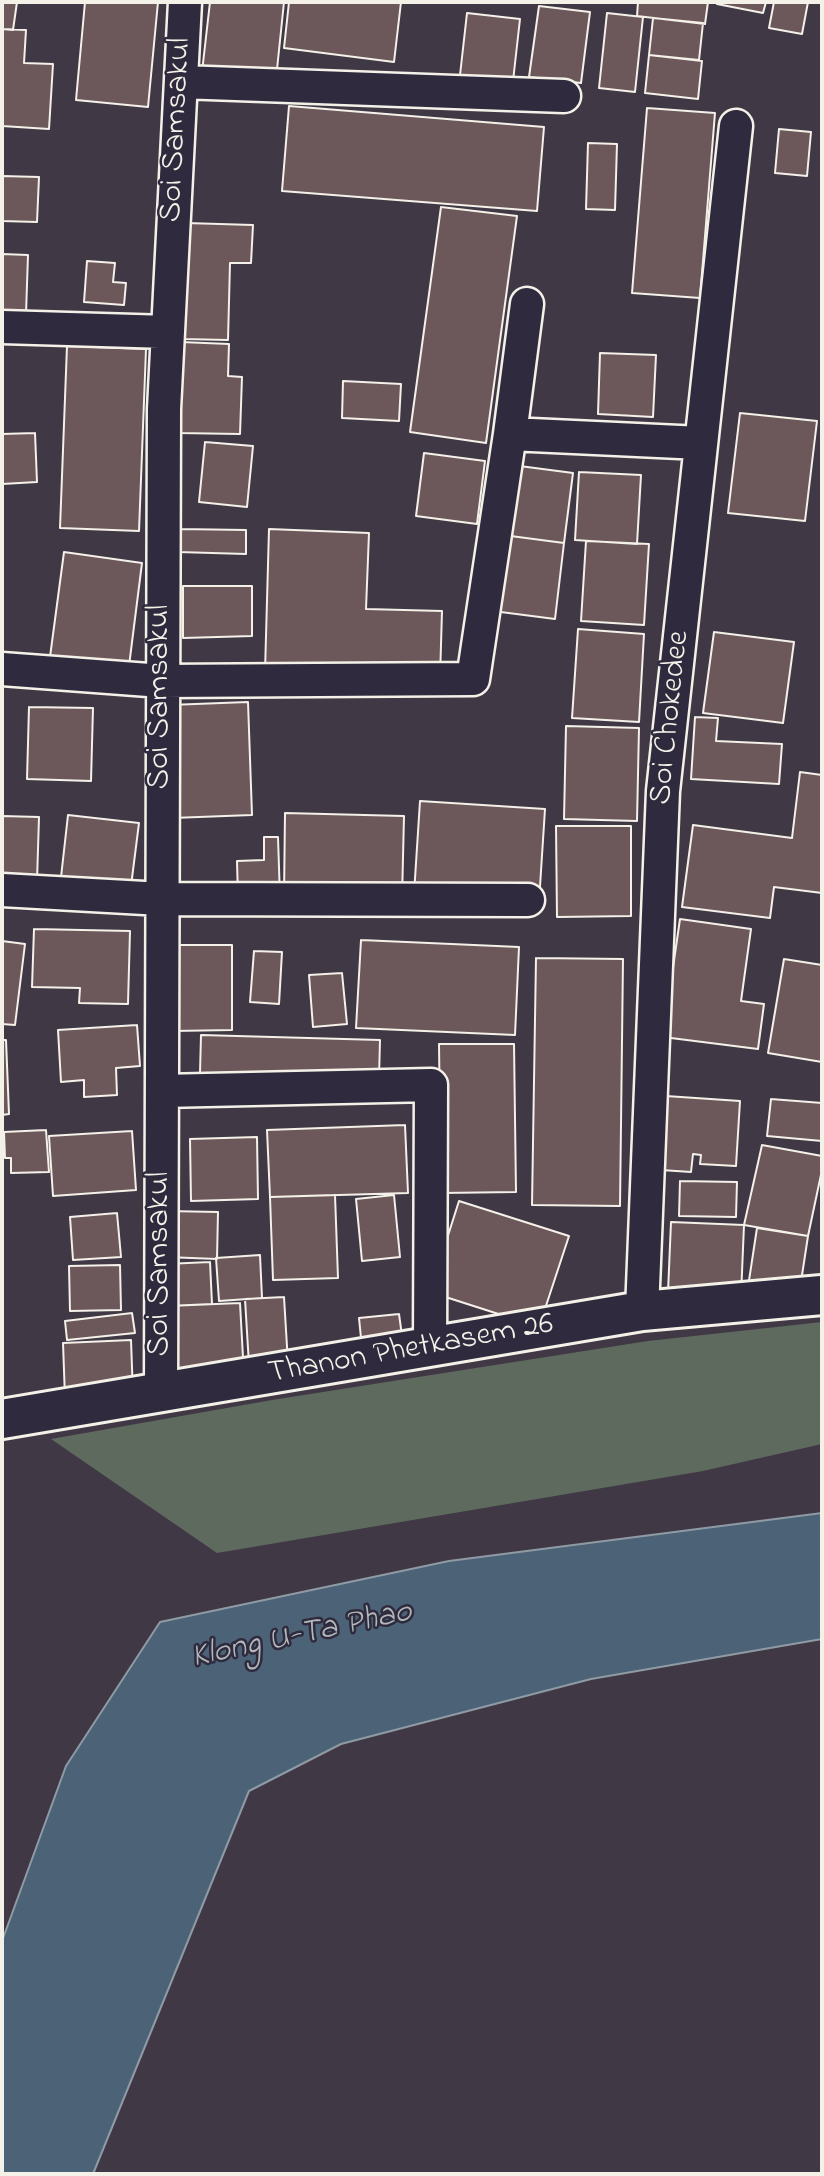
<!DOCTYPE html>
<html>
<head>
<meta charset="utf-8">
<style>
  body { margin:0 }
  #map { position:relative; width:824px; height:2176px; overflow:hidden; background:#413846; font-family:"Indie Flower",sans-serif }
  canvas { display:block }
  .frame { position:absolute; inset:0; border:4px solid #f4f1e8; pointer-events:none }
</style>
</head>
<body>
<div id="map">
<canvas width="824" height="2176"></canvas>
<div class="frame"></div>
</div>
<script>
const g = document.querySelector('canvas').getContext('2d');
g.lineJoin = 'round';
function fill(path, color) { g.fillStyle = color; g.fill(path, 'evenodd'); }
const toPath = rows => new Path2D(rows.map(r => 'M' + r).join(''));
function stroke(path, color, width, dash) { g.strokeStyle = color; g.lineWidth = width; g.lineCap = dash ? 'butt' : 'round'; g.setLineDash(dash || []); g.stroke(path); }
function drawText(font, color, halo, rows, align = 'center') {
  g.font = font + ' "Indie Flower",sans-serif'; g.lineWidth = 5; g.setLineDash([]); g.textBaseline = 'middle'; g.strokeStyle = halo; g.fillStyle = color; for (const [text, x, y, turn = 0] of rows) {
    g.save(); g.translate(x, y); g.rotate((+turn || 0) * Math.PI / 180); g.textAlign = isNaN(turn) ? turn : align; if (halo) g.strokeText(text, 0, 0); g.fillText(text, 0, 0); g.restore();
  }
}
fill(toPath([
  [822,1322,822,1444,703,1471,217,1553,51,1439,272,1400,648,1341]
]), '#5f6a5f');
const water = toPath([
  [822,1513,822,1639,591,1679,341,1744,249,1791,93,2174,2,2174,2,1941,66,1766,160,1622,449,1561,822,1513]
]);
fill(water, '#4c6277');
stroke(water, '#8f9ba4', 2);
const building = toPath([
  [2,2,17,2,13,30,2,29,2,2],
  [85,2,158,2,148,107,76,100,85,2],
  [210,2,284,2,276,79,202,72,210,2],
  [289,2,401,2,394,62,284,48,289,2],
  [638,2,708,2,705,24,637,16,638,2],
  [717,2,766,2,763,13,717,4,717,2],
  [774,2,808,2,802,34,769,28,774,2],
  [539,6,590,12,581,83,529,77,539,6],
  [467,13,520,19,512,90,459,84,467,13],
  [607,13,643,17,635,92,599,88,607,13],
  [653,18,703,23,699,60,649,55,653,18],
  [2,29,26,30,24,63,53,64,49,129,2,126,2,29],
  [649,55,702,61,698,99,645,93,649,55],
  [289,106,544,127,537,211,282,191,289,106],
  [647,108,715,113,700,298,632,293,647,108],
  [779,129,811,132,807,176,775,173,779,129],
  [588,143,617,144,615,210,586,209,588,143],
  [2,176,39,177,37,222,2,221,2,176],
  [441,207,517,216,486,443,410,432,441,207],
  [186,223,253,225,251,263,230,263,228,340,182,339,186,223],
  [2,254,28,255,26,314,2,313,2,254],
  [87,261,115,263,113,282,126,283,124,305,84,302,87,261],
  [181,342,229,344,228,376,242,377,240,434,178,433,181,342],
  [67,346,146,349,139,531,60,528,67,346],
  [600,353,656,355,653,417,598,414,600,353],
  [343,381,401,384,399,421,342,418,343,381],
  [740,413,817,421,805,521,728,513,740,413],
  [35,433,37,482,2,484,2,434,35,433],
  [205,442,253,446,247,507,199,502,205,442],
  [424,453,485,461,477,524,416,516,424,453],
  [512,465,573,473,564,543,503,535,512,465],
  [579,472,641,475,637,544,575,540,579,472],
  [179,529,246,530,246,554,178,552,179,529],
  [269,529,369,533,366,609,442,611,440,678,265,672,269,529],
  [503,535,564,543,555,619,493,611,503,535],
  [586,541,649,544,644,625,581,621,586,541],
  [64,552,142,563,129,666,50,657,64,552],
  [183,586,252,586,252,636,183,638,183,586],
  [578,629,644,634,639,722,572,718,578,629],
  [714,632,794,642,783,723,703,713,714,632],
  [248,702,252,815,172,818,169,705,248,702],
  [29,707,93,708,91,781,27,779,29,707],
  [695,717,718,718,716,741,782,744,779,784,691,779,695,717],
  [566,726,639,728,637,821,564,819,566,726],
  [800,772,822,775,822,893,774,887,770,918,682,907,693,825,792,838,800,772],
  [420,801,545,809,539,902,414,894,420,801],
  [285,813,404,816,402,899,284,897,285,813],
  [68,815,139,823,130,894,60,886,68,815],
  [2,816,39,817,37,881,2,880,2,816],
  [556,826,631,826,631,916,557,917,556,826],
  [264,837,278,837,280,898,238,899,237,861,264,860,264,837],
  [680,919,751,929,741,1001,764,1004,758,1049,663,1037,680,919],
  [34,929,130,931,128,1004,79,1003,80,988,32,987,34,929],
  [361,940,519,947,515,1035,356,1028,361,940],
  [2,941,25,944,15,1025,2,1024,2,941],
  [173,945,232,945,232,1030,173,1031,173,945],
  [254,951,282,952,279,1004,250,1002,254,951],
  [536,958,623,959,620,1206,532,1205,536,958],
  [784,959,822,965,822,1062,768,1053,784,959],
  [342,973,347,1024,313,1027,309,975,342,973],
  [137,1025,140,1066,116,1068,117,1095,84,1097,84,1080,61,1082,58,1030,137,1025],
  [201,1035,380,1040,379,1078,200,1073,201,1035],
  [2,1040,6,1040,9,1114,2,1115,2,1040],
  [439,1044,514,1044,516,1192,441,1193,439,1044],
  [666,1096,740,1101,736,1166,700,1164,701,1155,693,1154,691,1172,661,1170,666,1096],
  [771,1099,822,1103,822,1141,767,1136,771,1099],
  [405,1125,408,1193,270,1197,267,1130,405,1125],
  [46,1130,49,1172,11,1173,11,1158,5,1158,4,1132,46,1130],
  [132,1131,136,1190,53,1196,49,1136,132,1131],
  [257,1137,258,1199,191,1201,190,1139,257,1137],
  [762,1145,822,1156,822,1170,808,1236,744,1225,762,1145],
  [680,1181,737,1182,736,1217,679,1216,680,1181],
  [335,1195,338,1278,273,1280,270,1197,335,1195],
  [394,1195,400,1257,362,1261,356,1199,394,1195],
  [459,1201,569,1236,539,1327,430,1292,459,1201],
  [167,1211,218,1212,217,1259,166,1257,167,1211],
  [117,1213,121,1257,73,1260,70,1217,117,1213],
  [671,1222,744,1225,741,1296,668,1292,671,1222],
  [757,1228,808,1236,799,1295,748,1287,757,1228],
  [260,1255,262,1298,219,1301,216,1258,260,1255],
  [210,1262,212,1304,168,1306,166,1264,210,1262],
  [120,1265,121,1310,70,1311,69,1266,120,1265],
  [284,1297,288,1363,249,1365,245,1299,284,1297],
  [240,1303,244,1376,171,1379,168,1306,240,1303],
  [132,1313,135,1333,67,1340,65,1321,132,1313],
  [399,1314,403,1343,362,1348,359,1318,399,1314],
  [131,1340,133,1395,65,1398,63,1343,131,1340]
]);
fill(building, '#6c575a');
stroke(building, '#f4f1e8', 2);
const minor = toPath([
  [181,82,564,96],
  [2,327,168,332],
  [510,434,527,304],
  [2,669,162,681,473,679,510,434,701,443],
  [2,890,162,899,528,900],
  [162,1091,431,1085,430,1348],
  [642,1311,663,791,736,126],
  [161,1392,164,409,185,2]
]);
const tertiary = toPath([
  [2,1419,642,1311,822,1295]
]);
stroke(minor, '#f4f1e8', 37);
stroke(tertiary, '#f4f1e8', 44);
stroke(minor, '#2f2a3d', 32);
stroke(tertiary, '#2f2a3d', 38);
drawText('32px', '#f4f1e8', '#2f2a3d', [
  ["Soi Samsakul",178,130,-87],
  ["Soi Samsakul",162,697,-90],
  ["Soi Chokedee",672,718,-84],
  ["Soi Samsakul",162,1264,-90],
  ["Thanon Phetkasem 26",411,1351,-10]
]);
drawText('italic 33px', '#b1b8bb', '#2f2a3d', [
  ["Klong U-Ta Phao",302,1637,-12]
]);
</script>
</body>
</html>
